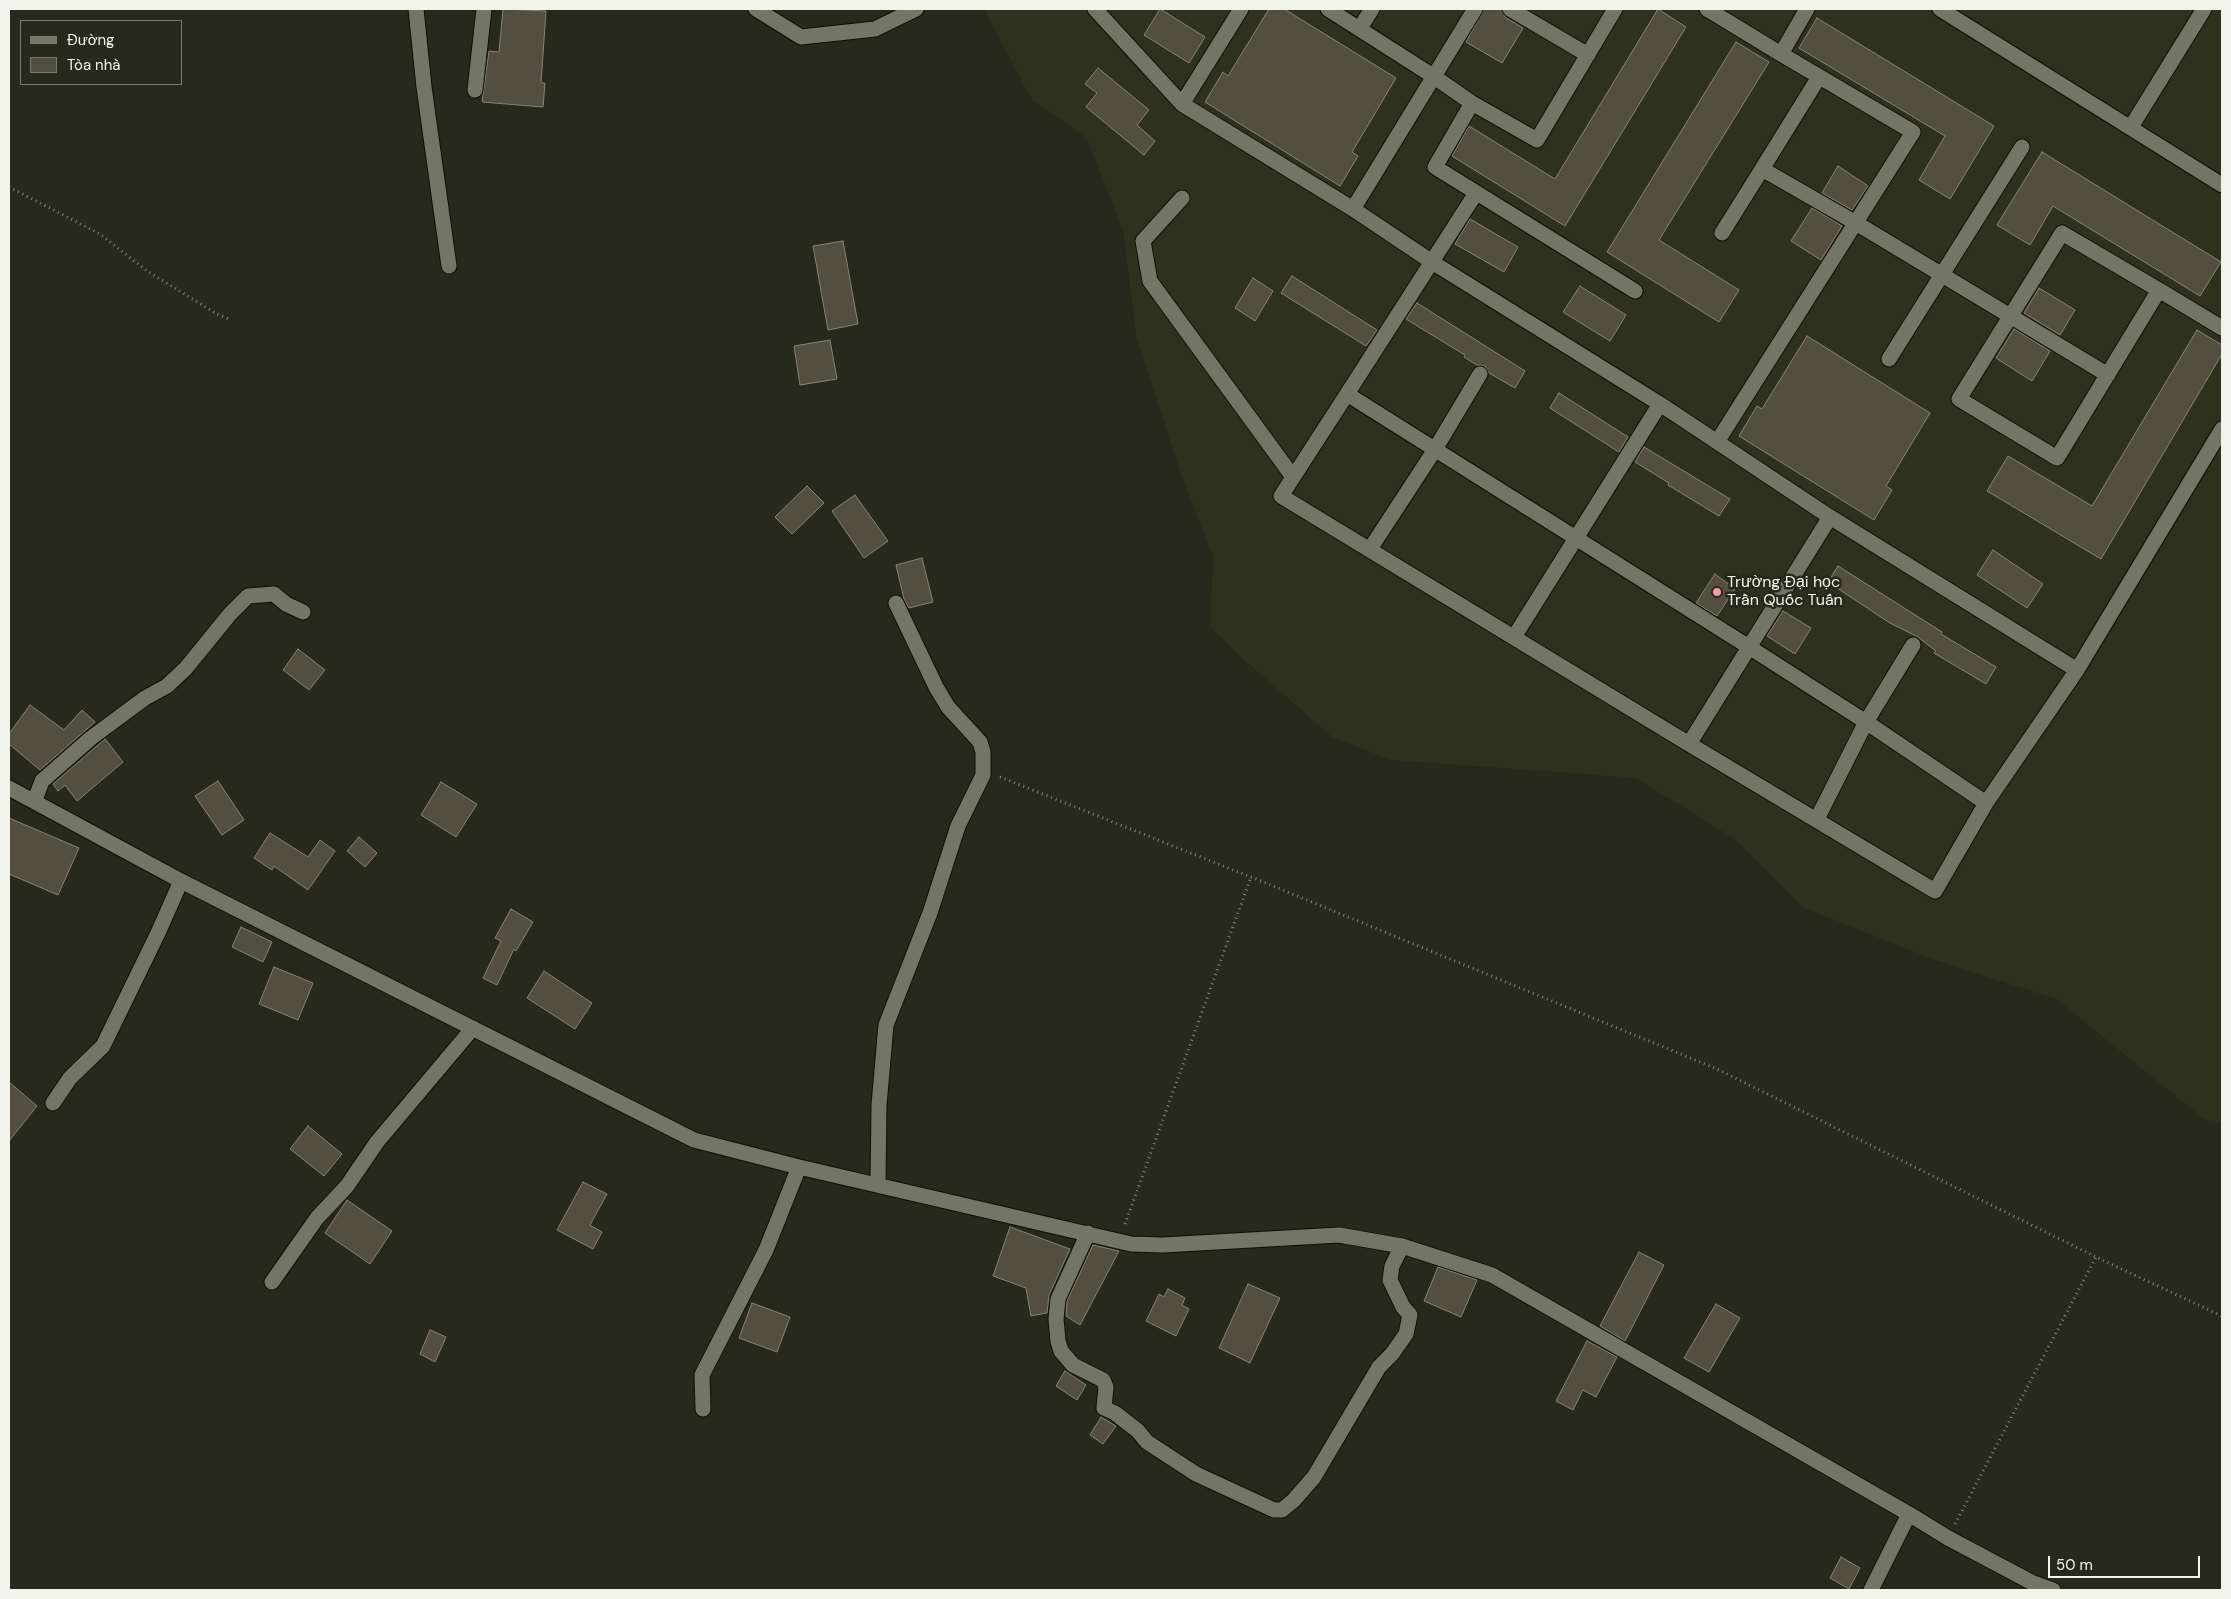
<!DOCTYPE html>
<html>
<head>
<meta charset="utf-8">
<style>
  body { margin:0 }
  #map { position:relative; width:2231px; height:1599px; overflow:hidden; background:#26291b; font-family:"DM Sans",sans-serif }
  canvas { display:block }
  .frame { position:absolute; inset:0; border:10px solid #f2f4eb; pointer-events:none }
  .legend { position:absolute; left:20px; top:20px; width:162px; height:65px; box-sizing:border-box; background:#26291b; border:1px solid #787a6e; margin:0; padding:6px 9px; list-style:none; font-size:15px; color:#f2f4eb }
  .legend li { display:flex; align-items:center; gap:10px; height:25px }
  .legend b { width:25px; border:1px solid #787a6e }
  .scale { position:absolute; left:2048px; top:1556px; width:152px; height:22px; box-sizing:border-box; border:2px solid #f2f4eb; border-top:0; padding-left:6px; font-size:15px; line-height:18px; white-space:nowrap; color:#f2f4eb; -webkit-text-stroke:4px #26291b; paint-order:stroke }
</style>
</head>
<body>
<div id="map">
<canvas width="2231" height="1599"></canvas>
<div class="frame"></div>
<ul class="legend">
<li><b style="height:6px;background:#737666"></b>Đường</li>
<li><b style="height:14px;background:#534f40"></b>Tòa nhà</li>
</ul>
<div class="scale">50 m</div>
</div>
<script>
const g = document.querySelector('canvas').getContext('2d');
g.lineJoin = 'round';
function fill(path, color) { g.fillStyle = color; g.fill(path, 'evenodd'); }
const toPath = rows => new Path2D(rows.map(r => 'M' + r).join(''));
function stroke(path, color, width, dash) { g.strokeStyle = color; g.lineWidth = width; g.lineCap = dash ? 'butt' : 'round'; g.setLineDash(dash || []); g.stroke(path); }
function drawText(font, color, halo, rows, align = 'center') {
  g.font = font + ' "DM Sans",sans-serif'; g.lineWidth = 5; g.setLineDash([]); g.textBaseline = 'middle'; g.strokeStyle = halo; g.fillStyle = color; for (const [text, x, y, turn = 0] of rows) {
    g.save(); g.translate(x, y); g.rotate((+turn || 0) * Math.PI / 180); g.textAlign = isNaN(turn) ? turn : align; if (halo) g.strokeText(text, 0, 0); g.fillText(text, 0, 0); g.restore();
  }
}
fill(toPath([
  [984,9,2222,9,2222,1123,2204,1119,2056,999,1935,960,1804,908,1733,838,1636,778,1391,760,1332,737,1243,659,1210,627,1213,557,1180,471,1136,335,1123,231,1087,138,1032,100]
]), '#2e311d');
const building = toPath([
  [503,9,546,11,541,83,545,83,543,107,482,102,489,51,499,52,503,9],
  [1160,9,1205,37,1189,63,1144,35,1160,9],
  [1269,9,1284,9,1396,78,1352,152,1358,156,1340,186,1205,102,1223,72,1228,76,1269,9],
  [1484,9,1501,9,1505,17,1523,28,1502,63,1466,42,1484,9],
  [1658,9,1686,27,1565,226,1452,156,1469,126,1555,179,1658,9],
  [1817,18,1994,126,1950,199,1919,180,1945,136,1799,48,1817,18],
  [1736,42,1769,62,1659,240,1739,290,1719,322,1607,252,1736,42],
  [1098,68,1149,110,1137,125,1155,141,1144,155,1086,107,1097,93,1085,84,1098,68],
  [2042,152,2221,262,2200,296,2053,206,2030,245,1997,225,2042,152],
  [1838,166,1868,186,1852,210,1822,193,1838,166],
  [1812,208,1842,226,1821,260,1791,241,1812,208],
  [1470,219,1518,247,1504,272,1455,244,1470,219],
  [843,241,858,324,828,330,813,246,843,241],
  [1292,276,1377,330,1366,346,1281,293,1292,276],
  [1253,278,1273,291,1255,321,1235,308,1253,278],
  [1580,286,1626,315,1610,341,1563,312,1580,286],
  [2039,288,2075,310,2060,335,2024,313,2039,288],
  [1417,303,1525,371,1515,388,1489,373,1485,366,1477,365,1464,357,1465,355,1406,319,1417,303],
  [2014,329,2050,351,2032,381,1996,358,2014,329],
  [2197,330,2222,345,2222,354,2101,559,1987,491,2008,456,2092,506,2197,330],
  [1807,336,1930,413,1886,486,1892,490,1874,520,1739,436,1757,406,1762,409,1807,336],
  [830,340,837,379,800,385,794,346,830,340],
  [1559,393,1628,437,1619,452,1550,408,1559,393],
  [1644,447,1730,499,1719,516,1668,485,1669,483,1635,462,1644,447],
  [807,486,824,503,792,534,775,517,807,486],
  [855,495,888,541,864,558,832,511,855,495],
  [1993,550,2043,584,2027,608,1977,575,1993,550],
  [922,558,933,602,909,608,904,599,896,565,922,558],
  [1838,566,1942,632,1941,634,1996,667,1986,684,1934,653,1936,651,1918,637,1890,623,1828,582,1838,566],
  [1715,574,1735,589,1717,616,1696,603,1715,574],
  [1783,611,1811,628,1795,654,1767,636,1783,611],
  [298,649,325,670,309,690,283,670,298,649],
  [30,705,64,730,82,710,95,722,40,770,9,744,9,734,30,705],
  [105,739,123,762,77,801,65,785,58,791,53,784,105,739],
  [218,781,244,820,222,835,195,796,218,781],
  [441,782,477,804,456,837,421,815,441,782],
  [9,818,79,848,58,895,9,874,9,818],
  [270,833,308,857,320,840,335,851,308,890,274,866,272,870,254,858,270,833],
  [359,837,377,853,365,867,347,851,359,837],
  [511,909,533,922,516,951,514,949,497,985,483,978,501,941,495,938,511,909],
  [241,927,272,942,263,962,232,947,241,927],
  [274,967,313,983,298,1020,259,1004,274,967],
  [544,971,592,1003,575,1029,527,998,544,971],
  [9,1082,37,1106,9,1141,9,1082],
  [308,1126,342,1154,324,1176,290,1149,308,1126],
  [583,1182,607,1194,590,1225,602,1232,593,1249,557,1230,583,1182],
  [347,1200,392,1231,370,1264,325,1233,347,1200],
  [1010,1227,1070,1249,1049,1295,1047,1313,1031,1316,1026,1288,993,1276,1010,1227],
  [1093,1245,1119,1251,1080,1325,1066,1316,1067,1301,1093,1245],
  [1639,1252,1664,1265,1625,1341,1600,1326,1639,1252],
  [1438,1267,1477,1280,1461,1317,1424,1301,1438,1267],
  [1248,1284,1280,1298,1250,1363,1219,1348,1248,1284],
  [1168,1289,1185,1298,1182,1305,1189,1309,1176,1336,1146,1321,1159,1294,1164,1297,1168,1289],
  [752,1303,790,1317,777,1352,739,1338,752,1303],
  [1716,1304,1740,1318,1709,1372,1684,1358,1716,1304],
  [430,1330,446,1337,435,1362,420,1354,430,1330],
  [1587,1341,1617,1357,1596,1397,1583,1390,1573,1410,1556,1401,1587,1341],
  [1065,1371,1086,1385,1077,1400,1056,1386,1065,1371],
  [1101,1417,1116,1426,1103,1444,1090,1435,1101,1417],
  [1841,1557,1860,1568,1849,1589,1830,1578,1841,1557]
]);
fill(building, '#534f40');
stroke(building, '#888474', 1);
const minor = toPath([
  [416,9,424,87,449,266],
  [756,9,801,37,875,29,916,9],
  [1095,9,1182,104,1353,209,1432,262,1660,404,1830,517,2077,670,1986,803,1935,891,1689,744,1830,517],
  [1328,9,1433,76,1472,103,1537,140,1615,9],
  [1510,9,1588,55],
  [1707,9,1781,54],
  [1940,9,2222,185],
  [1360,28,1372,9],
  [1819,77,1762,169,1856,223,2108,375],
  [475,90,484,9],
  [1472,103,1435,167,1635,291],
  [1182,104,1241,9],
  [2131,127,2204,9],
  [1476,193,1347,394,1749,647,1866,722,1986,803],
  [1182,198,1143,241,1150,281,1293,477],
  [1353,209,1475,9],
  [1722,233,1762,169],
  [2062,233,2159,290,2057,458,1959,399,2062,233],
  [2159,290,2222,328],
  [1889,359,2022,147],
  [1347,394,1281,496,1689,744],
  [1717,442,1913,132,1781,54,1807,9],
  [1370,549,1434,451,1480,374],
  [1514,637,1660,404],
  [2077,670,2222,429],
  [9,788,181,881,694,1140,799,1167,1131,1244,1163,1245,1339,1235,1402,1246,1492,1275,1909,1514,1948,1538,2031,1582,2053,1590],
  [35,800,42,781,91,738,145,698,167,686,186,668,230,614,248,596,274,594,286,604,303,612],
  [1817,819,1866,722,1913,645],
  [53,1103,70,1078,103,1046,158,933,181,881],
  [878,1184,879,1105,886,1025,930,913,958,826,983,775,983,752,980,742,948,707,936,687,896,603],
  [1088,1233,1058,1299,1056,1319,1058,1341,1061,1351,1073,1365,1103,1380,1106,1387,1104,1408,1115,1413,1138,1431,1147,1442,1196,1474,1274,1510,1282,1510,1294,1500,1314,1477,1379,1367,1392,1354,1406,1334,1410,1315,1403,1307,1390,1280,1392,1266,1402,1246],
  [272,1282,317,1218,347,1186,377,1142,473,1028],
  [703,1409,702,1375,766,1250,799,1167],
  [1871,1590,1909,1514]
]);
stroke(minor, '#101106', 17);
stroke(toPath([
  [9,187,100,234,147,271,217,314,231,320],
  [1000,777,1251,877,1717,1069,2096,1257,2222,1316],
  [1125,1224,1251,877],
  [1955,1524,2096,1257]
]), '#84877b', 3, [1, 4]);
stroke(minor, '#737666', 15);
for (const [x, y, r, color] of [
  [1717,592,5,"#f39aa9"]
]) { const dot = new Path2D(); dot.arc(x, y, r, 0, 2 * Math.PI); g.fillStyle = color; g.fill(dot); stroke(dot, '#26291b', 2); }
drawText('16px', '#f2f4eb', '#26291b', [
  ["Trường Đại học",1727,583],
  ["Trần Quốc Tuấn",1727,601]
], 'left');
</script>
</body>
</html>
